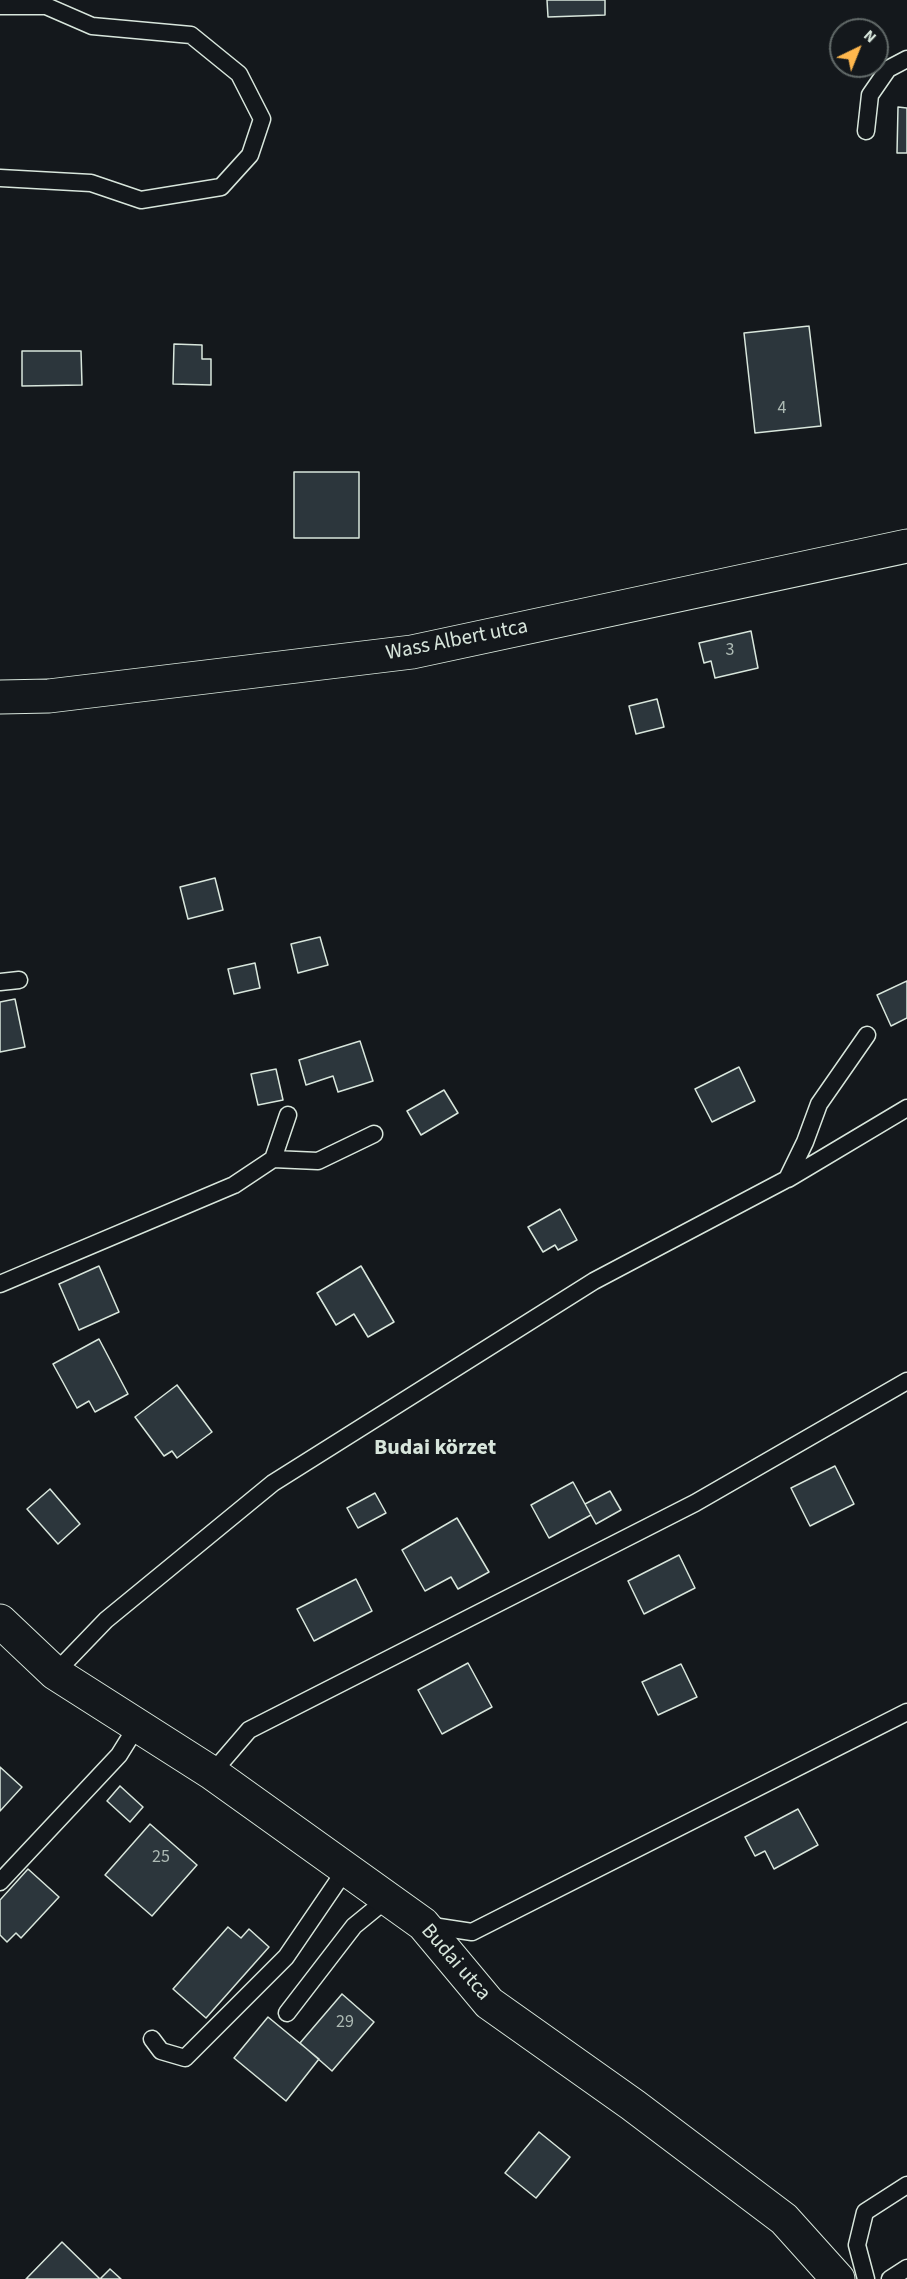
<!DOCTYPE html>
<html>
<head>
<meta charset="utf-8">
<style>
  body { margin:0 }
  #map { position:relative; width:907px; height:2279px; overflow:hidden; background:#14181c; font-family:"Source Sans 3",sans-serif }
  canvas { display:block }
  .north { position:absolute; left:829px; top:18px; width:60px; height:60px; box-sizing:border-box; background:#14181c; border:2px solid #626a69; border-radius:50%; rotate:43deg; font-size:16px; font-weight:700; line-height:24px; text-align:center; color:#d8e6dc }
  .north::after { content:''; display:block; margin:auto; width:21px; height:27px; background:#ffb74d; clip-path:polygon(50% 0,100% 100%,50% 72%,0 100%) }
</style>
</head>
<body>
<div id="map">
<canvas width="907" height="2279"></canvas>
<div class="north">N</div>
</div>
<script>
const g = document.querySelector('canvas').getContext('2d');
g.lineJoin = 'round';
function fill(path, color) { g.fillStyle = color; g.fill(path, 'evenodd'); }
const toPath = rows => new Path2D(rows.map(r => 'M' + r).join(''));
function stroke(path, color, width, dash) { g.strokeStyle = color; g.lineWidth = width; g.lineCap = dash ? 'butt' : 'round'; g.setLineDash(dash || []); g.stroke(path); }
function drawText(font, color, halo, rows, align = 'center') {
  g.font = font + ' "Source Sans 3",sans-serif'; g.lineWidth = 4.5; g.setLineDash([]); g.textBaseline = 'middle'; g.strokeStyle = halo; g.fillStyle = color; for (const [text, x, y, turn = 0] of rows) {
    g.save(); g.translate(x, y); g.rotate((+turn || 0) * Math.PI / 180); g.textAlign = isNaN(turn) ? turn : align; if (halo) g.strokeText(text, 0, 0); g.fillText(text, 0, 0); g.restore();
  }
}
const building = toPath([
  [547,0,605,0,605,15,548,17,547,0],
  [898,107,907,108,907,153,897,153,898,107],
  [809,326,821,426,755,433,744,333,809,326],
  [174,344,202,345,202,359,211,359,211,385,173,384,174,344],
  [22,351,81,351,82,385,22,386,22,351],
  [294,472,359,472,359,538,294,538,294,472],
  [751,631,758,668,715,678,711,661,704,663,699,643,751,631],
  [657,699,664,727,636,734,629,706,657,699],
  [215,878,223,910,188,919,180,887,215,878],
  [320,937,328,965,298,973,291,944,320,937],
  [255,963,260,988,234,994,228,969,255,963],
  [907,981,907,1018,891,1026,877,995,907,981],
  [15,999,25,1047,0,1052,0,1002,15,999],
  [360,1041,373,1081,338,1092,333,1076,306,1085,299,1060,360,1041],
  [739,1067,755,1101,712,1122,695,1089,739,1067],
  [276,1069,283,1100,258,1105,251,1074,276,1069],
  [444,1090,458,1113,421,1135,407,1111,444,1090],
  [560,1209,577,1240,558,1250,555,1245,543,1252,528,1227,560,1209],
  [99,1266,119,1312,79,1330,59,1284,99,1266],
  [361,1266,394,1322,368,1337,354,1314,336,1325,317,1293,361,1266],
  [99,1339,128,1394,95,1412,89,1401,77,1408,53,1364,99,1339],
  [177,1385,212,1432,177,1458,172,1451,164,1456,135,1417,177,1385],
  [835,1466,854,1504,810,1526,791,1488,835,1466],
  [573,1482,591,1515,549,1538,531,1505,573,1482],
  [50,1489,80,1524,58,1544,27,1509,50,1489],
  [610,1491,621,1510,596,1524,585,1504,610,1491],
  [375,1493,386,1513,358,1528,347,1508,375,1493],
  [457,1518,489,1572,458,1589,451,1577,425,1591,402,1550,457,1518],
  [679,1555,695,1588,644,1614,628,1581,679,1555],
  [356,1579,372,1611,314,1641,297,1609,356,1579],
  [468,1663,492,1707,442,1734,418,1690,468,1663],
  [681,1664,697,1697,658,1715,642,1682,681,1664],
  [0,1767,22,1787,0,1811,0,1767],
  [120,1786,143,1807,130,1822,107,1801,120,1786],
  [798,1809,818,1845,774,1869,765,1851,755,1856,745,1837,798,1809],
  [150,1824,197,1865,152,1916,105,1875,150,1824],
  [28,1869,59,1897,21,1938,16,1933,7,1942,0,1935,0,1900,28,1869],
  [228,1927,241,1938,249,1929,269,1947,206,2018,173,1989,228,1927],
  [342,1994,374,2022,332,2071,300,2043,342,1994],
  [268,2017,319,2059,286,2101,234,2058,268,2017],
  [539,2132,570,2157,536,2198,505,2173,539,2132],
  [62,2242,100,2279,26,2279,62,2242],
  [110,2269,121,2279,100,2279,110,2269]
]);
fill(building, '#2c363c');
stroke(building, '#d8e6dc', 1.5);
const service = toPath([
  [0,6,46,6,92,26,191,35,239,74,262,119,250,155,221,187,141,200,91,183,0,178],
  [866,131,870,95,888,69,907,59],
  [0,982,19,980],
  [273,1159,318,1161,374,1134],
  [788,1179,907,1108],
  [0,1284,234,1185,273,1159,288,1115],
  [55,1673,106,1620,273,1483,594,1281,787,1179,805,1142,819,1104,867,1035],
  [212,1773,249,1730,695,1503,907,1381],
  [0,1882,119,1755,137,1726],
  [426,1925,472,1932,907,1712],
  [287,2013,354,1926,387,1899],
  [152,2039,161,2051,185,2058,286,1957,346,1869],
  [866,2279,857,2245,865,2212,907,2185],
  [890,2279,907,2268]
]);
const minor = toPath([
  [0,697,49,696,412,652,907,546],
  [0,1621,55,1673,212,1773,423,1924,489,2003,633,2105,784,2219,838,2279]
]);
stroke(service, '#d8e6dc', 19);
stroke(minor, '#d8e6dc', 35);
stroke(service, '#14181c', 16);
stroke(minor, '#14181c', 33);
drawText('18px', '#adbab4', null, [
  ["4",782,409],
  ["3",730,651],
  ["25",161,1858],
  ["29",345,2023]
]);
drawText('21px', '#d8e6dc', '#14181c', [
  ["Wass Albert utca",457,641,-11],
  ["Budai utca",455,1963,49]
]);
drawText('bold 22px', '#d8e6dc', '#14181c', [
  ["Budai körzet",435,1449]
]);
</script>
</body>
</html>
